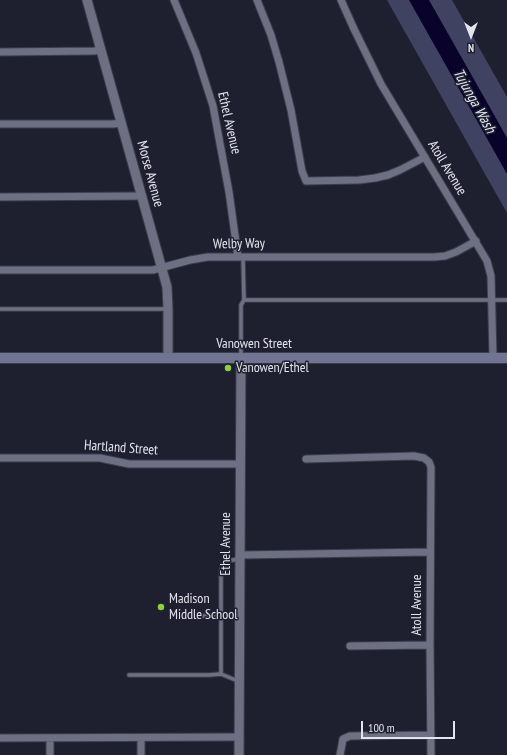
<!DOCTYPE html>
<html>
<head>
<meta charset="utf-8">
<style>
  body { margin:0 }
  #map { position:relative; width:507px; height:755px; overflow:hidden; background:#1f202f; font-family:"PT Sans Narrow",sans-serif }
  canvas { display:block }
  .north { position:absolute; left:451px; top:16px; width:40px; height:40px; -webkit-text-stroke:3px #1f202f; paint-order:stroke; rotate:180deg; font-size:11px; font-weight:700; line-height:16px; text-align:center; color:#e3e4ef }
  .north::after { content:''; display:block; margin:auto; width:14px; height:18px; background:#e3e4ef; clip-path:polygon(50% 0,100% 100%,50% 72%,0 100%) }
  .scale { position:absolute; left:361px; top:721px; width:94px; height:18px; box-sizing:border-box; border:2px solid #e3e4ef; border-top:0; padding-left:5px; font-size:12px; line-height:14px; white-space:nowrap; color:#e3e4ef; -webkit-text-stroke:3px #1f202f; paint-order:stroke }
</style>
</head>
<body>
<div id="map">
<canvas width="507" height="755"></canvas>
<div class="north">N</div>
<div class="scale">100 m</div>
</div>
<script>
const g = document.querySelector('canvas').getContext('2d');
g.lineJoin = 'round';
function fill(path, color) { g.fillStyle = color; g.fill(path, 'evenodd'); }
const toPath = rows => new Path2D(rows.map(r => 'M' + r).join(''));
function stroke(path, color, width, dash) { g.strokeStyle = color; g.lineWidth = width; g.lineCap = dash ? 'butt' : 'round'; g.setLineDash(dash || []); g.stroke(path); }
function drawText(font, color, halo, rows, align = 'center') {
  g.font = font + ' "PT Sans Narrow",sans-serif'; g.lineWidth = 3; g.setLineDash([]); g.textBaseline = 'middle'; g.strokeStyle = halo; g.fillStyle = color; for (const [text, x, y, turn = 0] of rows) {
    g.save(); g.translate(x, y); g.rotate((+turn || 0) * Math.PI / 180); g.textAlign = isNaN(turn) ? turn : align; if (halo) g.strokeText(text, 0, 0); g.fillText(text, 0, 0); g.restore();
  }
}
fill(toPath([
  [387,0,452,0,507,97,507,213]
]), '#404262');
fill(toPath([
  [409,0,429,0,493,113,507,138,507,174]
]), '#09032c');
const service = toPath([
  [244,300,507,300],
  [0,309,167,309],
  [241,357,241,305,244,300,243,257],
  [195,616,239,616],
  [129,675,209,675,221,674],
  [238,681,221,674,221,570,227,561,239,559]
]);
const minor = toPath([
  [174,0,196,53,213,106,229,192,238,257],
  [257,0,271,35,279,62,291,110,302,171,306,181,359,180,375,178,388,175,400,170,425,157],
  [341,0,354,29,381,84,487,261,491,276,493,358],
  [0,52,94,51,101,50],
  [0,124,113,124,121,123],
  [0,197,142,196],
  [0,270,153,270,190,260,208,257,434,257,445,256,456,252,476,241],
  [0,458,100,458,129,464,240,464],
  [306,459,414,456,424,458,429,462,431,467,430,645,431,755],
  [240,555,430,552],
  [350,646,430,645],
  [0,738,239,737],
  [50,738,50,755],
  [141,755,141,738],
  [340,755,343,739,350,736,431,735]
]);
const tertiary = toPath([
  [87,0,167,287,168,309,168,358],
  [239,755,241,358]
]);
const secondary = toPath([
  [0,358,507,358]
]);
stroke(service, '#3d3e4b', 5.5);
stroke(minor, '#3d3e4b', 9);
stroke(tertiary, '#3d3e4b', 11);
stroke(secondary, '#3d3e4b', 12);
stroke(service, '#6d6f82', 3.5);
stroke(minor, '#6d6f82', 7);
stroke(tertiary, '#6d6f82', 9);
stroke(secondary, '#717493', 10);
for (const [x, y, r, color] of [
  [228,368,4,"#8fcd42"],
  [161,607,4,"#8fcd42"]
]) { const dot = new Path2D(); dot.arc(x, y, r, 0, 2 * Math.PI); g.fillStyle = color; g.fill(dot); stroke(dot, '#1f202f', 1.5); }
drawText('14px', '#e3e4ef', '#1f202f', [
  ["Ethel Avenue",229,123,77],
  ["Atoll Avenue",447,168,59],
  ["Morse Avenue",150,174,75],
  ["Welby Way",239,244,-1],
  ["Vanowen Street",254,344],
  ["Hartland Street",121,448,4],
  ["Ethel Avenue",226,544,-90],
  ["Atoll Avenue",417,605,-90]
]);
drawText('14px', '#e3e4ef', '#1f202f', [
  ["Vanowen/Ethel",236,368],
  ["Madison",169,599],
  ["Middle School",169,615]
], 'left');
drawText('italic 15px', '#e1e3f3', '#1f202f', [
  ["Tujunga Wash",474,101,61]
]);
</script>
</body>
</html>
